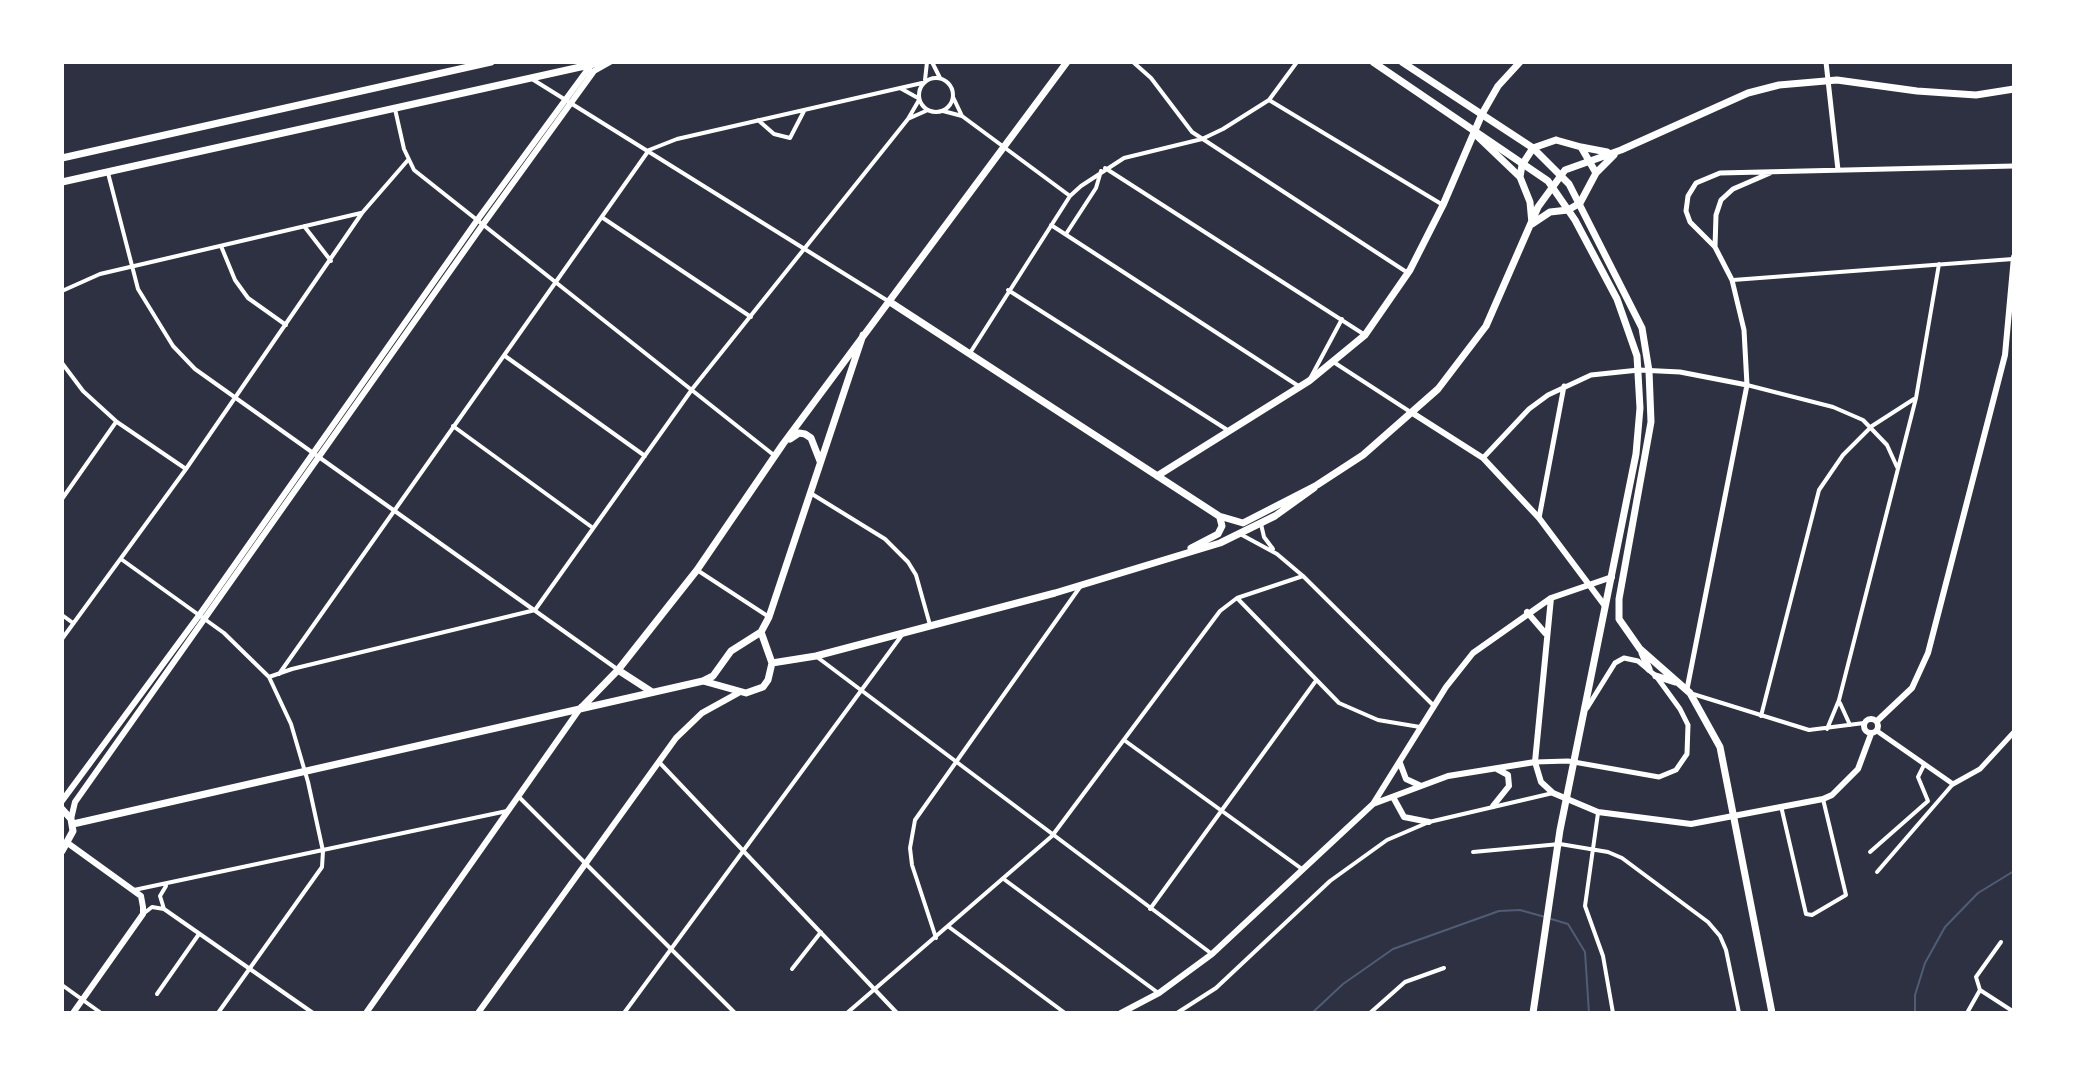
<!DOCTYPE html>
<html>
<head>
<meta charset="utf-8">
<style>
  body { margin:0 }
  #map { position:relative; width:2076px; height:1075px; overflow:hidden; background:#2d3142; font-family:Quicksand,sans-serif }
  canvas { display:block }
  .frame { position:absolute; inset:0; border:64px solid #fff; pointer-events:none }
</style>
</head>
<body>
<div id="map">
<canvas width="2076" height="1075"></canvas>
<div class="frame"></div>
</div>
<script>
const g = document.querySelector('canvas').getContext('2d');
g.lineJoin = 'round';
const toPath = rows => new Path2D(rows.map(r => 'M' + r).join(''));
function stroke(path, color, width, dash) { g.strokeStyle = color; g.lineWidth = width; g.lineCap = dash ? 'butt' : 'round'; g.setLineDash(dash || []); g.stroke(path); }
stroke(toPath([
  [1551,919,1568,924,1585,952,1589,1013],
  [1312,1013,1343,984,1393,949,1499,911,1520,910,1545,917],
  [1915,1013,1915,995,1925,963,1945,927,1978,893,2014,871]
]), '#4f5d75', 2);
stroke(toPath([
  [932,62,940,78],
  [1133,62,1151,78,1192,132,1408,273],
  '919 95a17 17 0 1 1 34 0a17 17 0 1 1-34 0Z',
  [532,79,888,301],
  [925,80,927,62],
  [900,88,918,98],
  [953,97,962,116],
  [1269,100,1443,205],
  [395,109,404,149,414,170,775,456],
  [943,111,962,116,1070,196],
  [910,118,928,110],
  [758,120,774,134,790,138,804,111],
  [1105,168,1365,335],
  [108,173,138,289,173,346,195,369,617,669],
  [603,218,751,317],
  [1051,225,1300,387],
  [304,226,331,261],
  [1066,234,1096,188,1101,171],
  [221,246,235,280,248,298,286,325],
  [1733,280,2013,259],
  [1008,290,1229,431],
  [62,291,100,274,361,213],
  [970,353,1070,196,1081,186,1124,158,1202,139,1223,129,1269,100,1297,62],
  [505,356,645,456],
  [62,363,83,391,117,422,186,469],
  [1335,363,1412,413],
  [1311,377,1342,319],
  [1747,385,1833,407,1863,420,1887,445,1897,467],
  [453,426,593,528],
  [812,494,885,539,908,562,916,575,930,625],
  [62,499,116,422],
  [1261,524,1264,537,1273,549],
  [1242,535,1277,554,1303,576,1433,705],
  [121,559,224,633,269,677,291,724,308,782,323,851,322,867,218,1013],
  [697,570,769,617],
  [1237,598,1339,703,1378,720,1420,727],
  [62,615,73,623],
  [62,639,186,469,362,213,408,160],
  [817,657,1212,954],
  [279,674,649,150,677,139,922,83],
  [269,677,292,669,535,610,693,388,908,119,919,100],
  [1693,694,1809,730,1864,723],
  [1840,703,1850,725],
  [1761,716,1819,490,1843,455,1872,426,1914,399],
  [1827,729,1839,700,1916,398,1939,264],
  [1124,740,1302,869],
  [659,762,897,1013],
  [518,796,735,1013],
  [1781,806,1806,914,1812,915,1846,895,1823,799],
  [1598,813,1585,906,1603,956,1613,1013],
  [1473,852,1560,844,1608,852,1622,858,1708,922,1720,936,1726,950,1739,1013],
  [1870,852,1928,801,1918,777,1924,765],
  [1877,872,1953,784],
  [1005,880,1157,992],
  [134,890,507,811],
  [164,909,160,896,166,886],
  [1150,909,1315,682],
  [143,914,152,907,164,909,313,1013],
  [949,927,1065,1013],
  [936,938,912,865,910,848,915,820,1080,587],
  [792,969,821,932],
  [62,985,101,1013],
  [1980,990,2014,1012],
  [157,994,199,934],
  [624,1013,902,635],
  [847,1013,1052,836,1220,611,1237,598,1303,576],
  [1177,1013,1216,988,1330,881,1387,840,1429,822,1553,793],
  [1370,1013,1405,982,1444,968],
  [1967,1013,1980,990,1976,977,2001,942]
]), '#fff', 4);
stroke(toPath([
  [1826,62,1838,170],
  [1715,247,1716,215,1721,200,1733,189,1770,173],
  [1483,458,1529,409,1548,395,1591,375,1639,370,1680,372,1747,385],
  [1539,518,1564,386],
  [1687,689,1747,385,1744,330,1732,280,1715,247,1690,222,1686,211,1688,196,1696,183,1720,173,2014,166],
  [1877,731,1953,784,1980,769,2014,732],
  [1535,762,1568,761,1659,777,1676,770,1687,754,1688,725,1680,709,1656,676,1638,661,1624,658,1615,663,1587,708]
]), '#fff', 5);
stroke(toPath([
  [1414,414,1483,458,1539,518,1605,606],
  [1551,598,1535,762,1541,782,1553,793,1598,812,1691,824,1823,799,1832,795,1858,769,1871,734],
  [1527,612,1545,633],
  '1864 726a7 7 0 1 1 14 0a7 7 0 1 1-14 0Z',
  [1877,721,1912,688,1928,653,2005,355,2014,257],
  [1400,763,1406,779,1419,785],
  [1393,797,1404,817,1429,822],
  [62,801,200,614,478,219,591,65],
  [1373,804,1446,687,1473,653,1551,598,1612,577],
  [1493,806,1509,786,1508,775,1497,769],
  [71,819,75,802,484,223,594,71,610,62],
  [69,844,141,896,143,907,143,914,73,1013],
  [366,1013,581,707],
  [478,1013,676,738,702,713,740,692],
  [1121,1013,1159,993,1212,954,1373,804,1448,776,1535,762]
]), '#fff', 6);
stroke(toPath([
  [1474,133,1520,177],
  [1556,140,1581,147,1596,173,1580,203,1568,210,1550,212,1532,224,1530,202,1520,177,1522,165,1533,148,1556,140],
  [1581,147,1607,152],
  [62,158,491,62],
  [1596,173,1614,155],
  [62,182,603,62],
  [890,302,1219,516,1243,523,1317,485,1363,455,1438,389,1486,326,1538,207,1565,170,1621,150,1748,93,1779,85,1837,80,1917,91,1976,95,2014,89],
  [790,439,799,433,805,434,811,438,820,461],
  [1157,476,1309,381,1365,335,1410,270,1443,205,1482,114,1498,86,1520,62],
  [1191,548,1218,534,1222,526,1220,518],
  [772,663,816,656,1055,593,1220,543,1275,516,1314,488],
  [618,670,652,692],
  [703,681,746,693,763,687,768,680,772,663,761,632],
  [583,706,618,670,697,570,783,444,1067,62],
  [62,809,71,819,73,831,62,851],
  [73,824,703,681,713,676,731,651,761,632,769,617,863,335]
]), '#fff', 7);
stroke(toPath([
  [1373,62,1548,181,1575,220,1617,299,1637,356,1640,408,1636,454,1560,830,1533,1013],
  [1402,62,1533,148,1569,184,1642,328,1649,371,1651,422,1619,599,1619,619,1640,649,1690,693,1720,747,1772,1013],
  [1642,653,1649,669],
  [1656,676,1675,682]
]), '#fff', 7);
</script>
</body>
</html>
